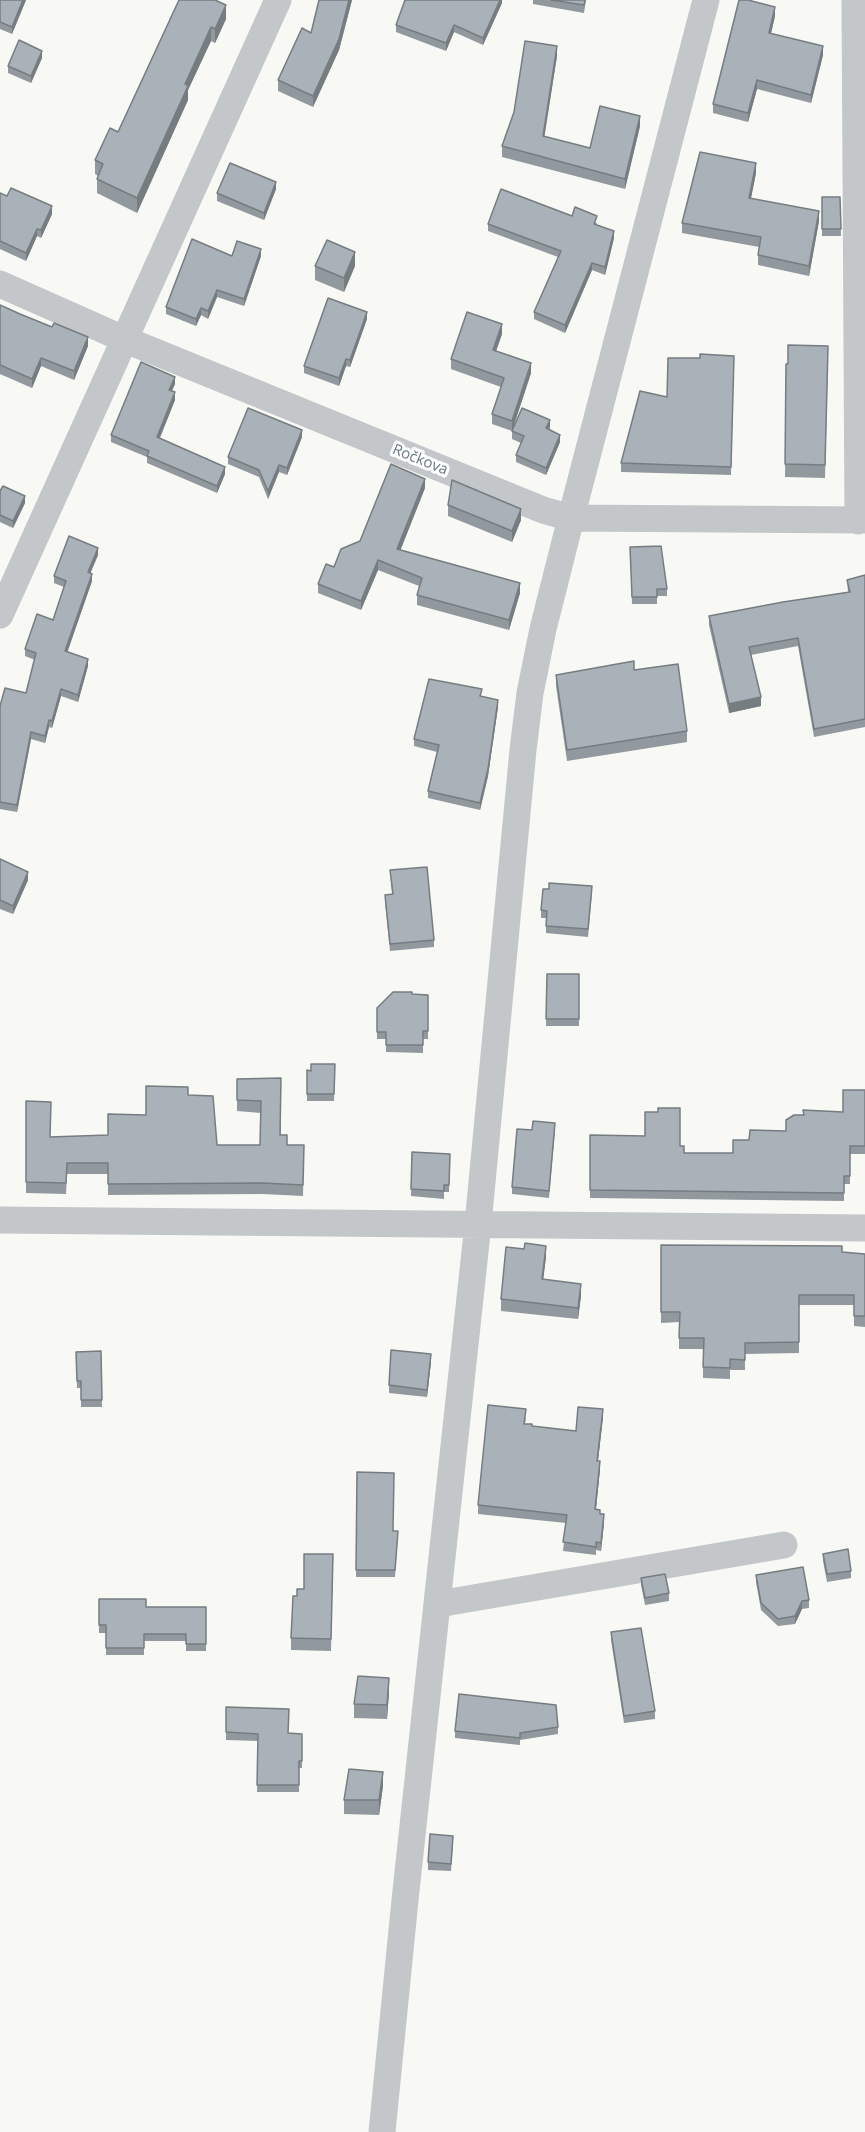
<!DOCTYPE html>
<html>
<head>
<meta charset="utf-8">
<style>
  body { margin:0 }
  canvas { display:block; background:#f8f8f5 }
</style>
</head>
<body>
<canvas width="865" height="2132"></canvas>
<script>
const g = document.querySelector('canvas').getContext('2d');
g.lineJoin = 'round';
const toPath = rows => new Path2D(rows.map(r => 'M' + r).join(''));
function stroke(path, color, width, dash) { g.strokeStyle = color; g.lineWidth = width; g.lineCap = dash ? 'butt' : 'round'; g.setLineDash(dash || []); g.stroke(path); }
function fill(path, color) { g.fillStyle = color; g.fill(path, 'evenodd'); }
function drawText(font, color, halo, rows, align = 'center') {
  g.font = font + ' "Open Sans",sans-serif'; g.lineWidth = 6; g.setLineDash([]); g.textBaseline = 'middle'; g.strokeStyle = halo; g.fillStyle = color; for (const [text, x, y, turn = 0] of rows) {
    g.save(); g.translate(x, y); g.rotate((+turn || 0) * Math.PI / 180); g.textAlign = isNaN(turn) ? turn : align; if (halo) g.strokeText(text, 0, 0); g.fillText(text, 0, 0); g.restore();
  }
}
stroke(toPath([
  [855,0,858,521],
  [0,284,126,340,543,510,571,518,865,520],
  [0,615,278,0],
  [0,1220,865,1228],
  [438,1604,784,1545],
  [382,2132,405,1900,478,1224,523,750,530,693,543,629,571,518,706,0]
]), '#c3c7ca', 27);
fill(toPath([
  [0,0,26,0,12,34,0,29],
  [179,0,226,19,215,43,211,41,188,90,188,100,137,213,97,193,97,179,98,176,95,174,95,160,118,132],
  [319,0,352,0,339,50,313,107,278,91,278,80,311,33],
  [502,0,502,3,483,45,454,32,446,51,396,32,396,25],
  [533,0,586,0,584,13,533,4],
  [775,16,771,33,823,55,811,103,757,89,748,122,713,113,713,104],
  [557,56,544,136,590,148,640,126,625,189,502,157,502,146],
  [42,58,31,83,8,73,8,66],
  [756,173,751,198,819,221,809,276,758,265,758,255,759,247,682,233,682,223],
  [276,189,264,220,217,201,217,193],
  [0,193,52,214,41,238,37,236,26,261,0,249],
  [822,197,840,197,841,236,822,236],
  [572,216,597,223,596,225,614,238,605,275,592,270,565,333,534,319,534,312,558,257,488,231,488,224],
  [232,256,261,256,244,306,217,297,208,319,201,315,196,326,166,314,166,307],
  [315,266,355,266,344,292,315,280],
  [0,305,88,346,74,380,41,366,32,388,0,374],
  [367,319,350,367,346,366,339,386,304,373,304,366],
  [502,334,496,351,531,373,512,431,492,424,492,414,501,387,451,369,451,359],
  [734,356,731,475,621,472,621,463,667,397,700,358],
  [828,359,825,478,785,477,786,364],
  [175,384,172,391,175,400,160,438,225,474,217,493,147,463,147,457,111,442,111,435],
  [550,427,549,430,560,442,546,475,516,462,516,455,521,443,512,439,512,431],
  [302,437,287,475,279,472,268,499,259,477,228,464,228,457],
  [425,488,400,550,520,593,509,630,417,605,417,595,419,586,378,570,361,610,318,593,318,584,334,567,360,541],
  [0,491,25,503,13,528,0,522],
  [448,505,521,520,512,542,448,516],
  [630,547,667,589,667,596,657,596,657,604,632,604],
  [98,555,90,573,92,581,67,652,88,666,78,702,61,696,52,728,49,727,45,743,31,739,17,812,0,809,0,706,26,693,35,660,25,656,25,649,53,620,64,587,54,583,54,576],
  [865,575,865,727,814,737,798,646,751,655,761,706,729,713,709,625,709,616,848,592,847,580],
  [634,670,687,731,687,742,567,761,556,686,556,675],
  [482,696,498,707,488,776,480,810,428,798,428,791,437,752,414,746,414,739],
  [0,859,28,880,13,914,0,909],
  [390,870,434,940,434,947,390,951,385,902,385,895,392,894],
  [592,893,588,937,546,933,546,918,541,918,541,910],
  [547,974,579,974,579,1026,546,1026],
  [412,994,428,995,428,1039,423,1039,423,1053,386,1052,386,1039,377,1039,377,1008],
  [335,1064,334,1101,307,1101,307,1070,311,1071],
  [281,1078,281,1135,287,1145,304,1145,303,1196,262,1194,108,1195,108,1174,67,1174,66,1194,26,1193,26,1101,51,1137,108,1135,146,1115,188,1095,217,1145,260,1145,261,1113,237,1111,237,1079],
  [865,1090,865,1154,850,1154,850,1184,844,1184,844,1201,590,1198,590,1135,680,1146,684,1153,733,1153,749,1140,786,1131,804,1115,843,1112],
  [555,1130,549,1198,512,1194,512,1187],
  [412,1152,450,1154,449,1192,444,1192,444,1199,411,1196],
  [661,1245,842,1252,865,1254,865,1327,854,1326,854,1305,799,1305,799,1353,745,1354,745,1370,730,1370,730,1379,703,1378,703,1349,679,1349,679,1322,661,1323],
  [546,1257,543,1279,581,1296,578,1319,501,1311,501,1299],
  [101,1351,102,1407,81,1407,81,1388,77,1388,76,1352],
  [431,1362,427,1397,389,1393,389,1385],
  [526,1417,525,1424,532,1426,576,1431,603,1417,598,1461,600,1469,596,1510,600,1514,604,1523,601,1551,596,1550,596,1555,563,1551,566,1523,478,1514,478,1505],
  [357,1472,393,1531,398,1531,395,1577,356,1577],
  [333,1554,331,1651,291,1650,291,1638,297,1596,304,1589],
  [823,1554,851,1571,851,1578,827,1582,823,1561],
  [756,1575,809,1600,809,1608,802,1609,795,1624,778,1626,761,1610,756,1582],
  [641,1578,669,1593,669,1601,645,1605,641,1585],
  [99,1599,146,1607,206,1607,206,1651,186,1651,186,1641,144,1641,144,1655,106,1655,106,1633,99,1633],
  [611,1632,655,1711,655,1719,624,1723,611,1640],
  [389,1692,387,1719,354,1718,354,1704],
  [226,1707,288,1733,302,1734,302,1768,299,1768,299,1792,257,1792,258,1741,226,1740],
  [558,1727,558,1734,520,1740,520,1745,455,1738,455,1731],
  [383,1786,379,1815,344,1814,344,1800],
  [453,1844,451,1871,428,1870,428,1862]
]), '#91999e');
fill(toPath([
  [23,0,26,0,12,34,12,27],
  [349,0,352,0,339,50,313,107,313,96],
  [500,0,502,0,502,3,483,45,483,38],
  [226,5,226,19,215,43,215,29],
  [775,7,775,16,769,42,769,33],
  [454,25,454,32,446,51,446,43],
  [211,27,211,41,188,90,188,100,137,213,137,198,185,84],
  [557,46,557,56,543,146,543,136],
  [823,46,823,55,811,103,811,95],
  [42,51,42,58,31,83,31,76],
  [757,80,757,89,748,122,748,113],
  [640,116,640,126,625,189,625,179],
  [756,163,756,173,749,208,749,198],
  [276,182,276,189,264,220,264,213],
  [52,206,52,214,41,238,41,230],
  [819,211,819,221,809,276,809,266],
  [37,229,37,236,26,261,26,253],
  [614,231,614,238,605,275,605,267],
  [261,249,261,256,244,306,244,299],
  [355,252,355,266,344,292,344,278],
  [592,263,592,270,565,333,565,325],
  [217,290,217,297,208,319,208,311],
  [201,308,201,315,196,326,196,319],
  [367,312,367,319,350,367,350,360],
  [502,324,502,334,493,360,493,350],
  [88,337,88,346,74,380,74,371],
  [41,358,41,366,32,388,32,379],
  [346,359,346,366,339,386,339,378],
  [531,363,531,373,512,431,512,421],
  [175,377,175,384,169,397,169,390],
  [175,392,175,400,157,444,157,437],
  [550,420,550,427,546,436,546,428],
  [302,430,302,437,287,475,287,468],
  [560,435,560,442,546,475,546,468],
  [279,465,279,472,268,499,268,491],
  [225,467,225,474,217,493,217,486],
  [425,479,425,488,397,559,397,549],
  [25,496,25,503,13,528,13,521],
  [521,509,521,520,512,542,512,531],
  [98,548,98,555,88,579,88,572],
  [378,560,378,570,361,610,361,601],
  [92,574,92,581,65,659,65,651],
  [520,583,520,593,509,630,509,620],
  [88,659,88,666,78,702,78,695],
  [61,689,61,696,52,728,52,721],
  [761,697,761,706,729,713,729,704],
  [498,700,498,707,488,776,480,810,480,803],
  [49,720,49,727,45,743,45,736],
  [31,732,31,739,17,812,17,805],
  [28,872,28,880,13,914,13,906],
  [546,1246,546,1257,542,1290,542,1279],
  [581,1284,581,1296,578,1319,578,1308],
  [431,1354,431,1362,427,1397,427,1390],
  [603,1409,603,1417,597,1469,597,1461],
  [600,1461,600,1469,595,1518,595,1509],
  [604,1514,604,1523,601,1551,601,1543],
  [802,1601,802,1609,795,1624,795,1616],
  [389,1678,389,1692,387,1719,387,1705],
  [383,1772,383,1786,379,1815,379,1800]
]), '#767d81');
const building = toPath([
  [0,0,23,0,12,27,0,22,0,0],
  [179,0,215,0,226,5,215,29,211,27,185,84,188,86,137,198,97,179,103,164,95,160,110,128,118,132,179,0],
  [319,0,349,0,339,39,313,96,278,80,302,28,311,33,319,0],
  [405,0,500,0,483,38,454,25,446,43,396,25,405,0],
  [551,0,585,0,584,5,551,0],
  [739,0,748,0,775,7,769,33,823,46,811,95,757,80,748,113,713,104,739,0],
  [19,40,42,51,31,76,8,66,19,40],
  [525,41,557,46,543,136,590,148,600,106,640,116,625,179,502,146,514,112,525,41],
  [700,152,756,163,749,198,819,211,809,266,758,255,761,237,682,223,700,152],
  [230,163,276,182,264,213,217,193,230,163],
  [11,188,52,206,41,230,37,229,26,253,0,241,0,193,7,196,11,188],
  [501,189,572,216,575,207,597,216,594,224,614,231,605,267,592,263,565,325,534,312,561,251,488,224,501,189],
  [822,197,840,197,841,229,822,229,822,197],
  [192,239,232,256,237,241,261,249,244,299,217,290,208,311,201,308,196,319,166,307,192,239],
  [327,240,355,252,344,278,315,266,327,240],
  [328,298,367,312,350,360,346,359,339,378,304,366,328,298],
  [0,305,20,314,52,327,54,323,88,337,74,371,41,358,32,379,0,365,0,305],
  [467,312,502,324,493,350,531,363,512,421,492,414,504,378,451,359,467,312],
  [788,345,828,346,825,465,785,464,786,364,788,364,788,345],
  [700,354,734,356,731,467,621,463,640,391,667,397,668,358,700,358,700,354],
  [141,362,175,377,169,390,175,392,157,437,225,467,217,486,147,456,149,451,111,435,141,362],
  [248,408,302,430,287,468,279,465,268,491,259,470,228,457,248,408],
  [522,408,550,420,546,428,560,435,546,468,516,455,524,436,512,431,522,408],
  [391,464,425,479,397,549,520,583,509,620,417,595,422,578,378,560,361,601,318,584,326,564,334,567,341,549,360,541,391,464],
  [452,480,521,509,512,531,448,505,452,480],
  [3,486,25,496,13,521,0,515,0,491,3,486],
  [69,536,98,548,88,572,92,574,65,651,88,659,78,695,61,689,52,721,49,720,45,736,31,732,17,805,0,802,0,706,5,688,26,693,36,653,25,649,37,614,53,620,66,581,54,576,69,536],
  [661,546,667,589,657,589,657,597,632,597,630,547,661,546],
  [865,575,865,719,814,729,798,638,749,647,761,697,729,704,709,616,783,602,850,592,847,580,865,575],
  [634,661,634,670,678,664,687,731,567,750,556,675,634,661],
  [429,679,482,689,480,696,498,700,488,769,480,803,428,791,439,745,414,739,429,679],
  [0,859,28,872,13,906,0,900,0,859],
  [427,867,434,940,390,944,385,895,393,894,390,870,427,867],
  [549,883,592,886,588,929,546,926,547,911,541,910,543,889,549,889,549,883],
  [547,974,579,974,579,1019,546,1019,547,974],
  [393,992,412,992,412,994,428,995,428,1031,423,1031,423,1045,386,1045,386,1032,377,1032,377,1008,393,992],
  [311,1064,335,1064,334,1094,307,1094,307,1070,311,1071,311,1064],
  [281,1078,280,1135,287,1135,287,1145,304,1145,303,1185,262,1183,108,1184,108,1163,67,1163,66,1183,26,1182,26,1101,51,1102,50,1137,108,1135,108,1114,146,1115,146,1086,188,1087,188,1095,213,1096,217,1145,260,1145,261,1101,237,1100,237,1079,281,1078],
  [843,1090,865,1090,865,1146,850,1146,850,1176,844,1176,844,1193,590,1190,590,1135,645,1136,645,1112,658,1112,658,1108,680,1108,680,1146,684,1146,684,1153,733,1153,733,1140,749,1140,750,1130,786,1131,786,1120,794,1115,804,1115,803,1110,843,1112,843,1090],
  [533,1121,555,1123,549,1191,512,1187,517,1129,532,1130,533,1121],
  [412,1152,450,1154,449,1185,444,1185,444,1191,411,1189,412,1152],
  [525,1243,546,1246,542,1279,581,1284,578,1308,501,1299,506,1247,524,1249,525,1243],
  [661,1245,842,1246,842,1252,865,1254,865,1316,854,1316,854,1295,799,1295,799,1342,745,1343,745,1360,730,1359,730,1368,703,1367,704,1338,679,1338,680,1312,661,1312,661,1245],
  [391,1350,431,1354,427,1390,389,1385,391,1350],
  [101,1351,102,1400,81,1400,81,1381,77,1381,76,1352,101,1351],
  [488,1405,526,1409,524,1424,532,1424,532,1426,576,1431,578,1407,603,1409,597,1461,600,1461,595,1509,600,1510,600,1514,604,1514,601,1543,596,1542,596,1547,563,1542,567,1515,478,1505,488,1405],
  [357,1472,394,1473,393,1531,398,1531,395,1570,356,1570,357,1472],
  [848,1549,851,1571,827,1574,823,1554,848,1549],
  [304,1554,333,1554,331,1639,291,1638,293,1596,297,1596,297,1589,304,1589,304,1554],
  [803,1567,809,1600,802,1601,795,1616,778,1619,761,1603,756,1575,803,1567],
  [665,1574,669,1593,645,1598,641,1578,665,1574],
  [99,1599,146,1599,146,1607,206,1607,206,1644,186,1644,186,1634,144,1634,144,1648,106,1648,106,1625,99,1625,99,1599],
  [641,1628,655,1711,624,1716,611,1632,641,1628],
  [358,1676,389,1678,387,1705,354,1704,358,1676],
  [459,1694,556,1705,558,1727,520,1733,520,1738,455,1731,459,1694],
  [226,1707,289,1709,288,1733,302,1734,302,1761,299,1761,299,1785,257,1785,258,1734,226,1732,226,1707],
  [349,1769,383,1772,379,1800,344,1800,349,1769],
  [430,1834,453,1836,451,1864,428,1862,430,1834]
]);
fill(building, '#a9b2b8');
stroke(building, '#767d81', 1.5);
drawText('15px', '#667986', '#fff', [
  ["Ročkova",420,460,22]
]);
</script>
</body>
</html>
